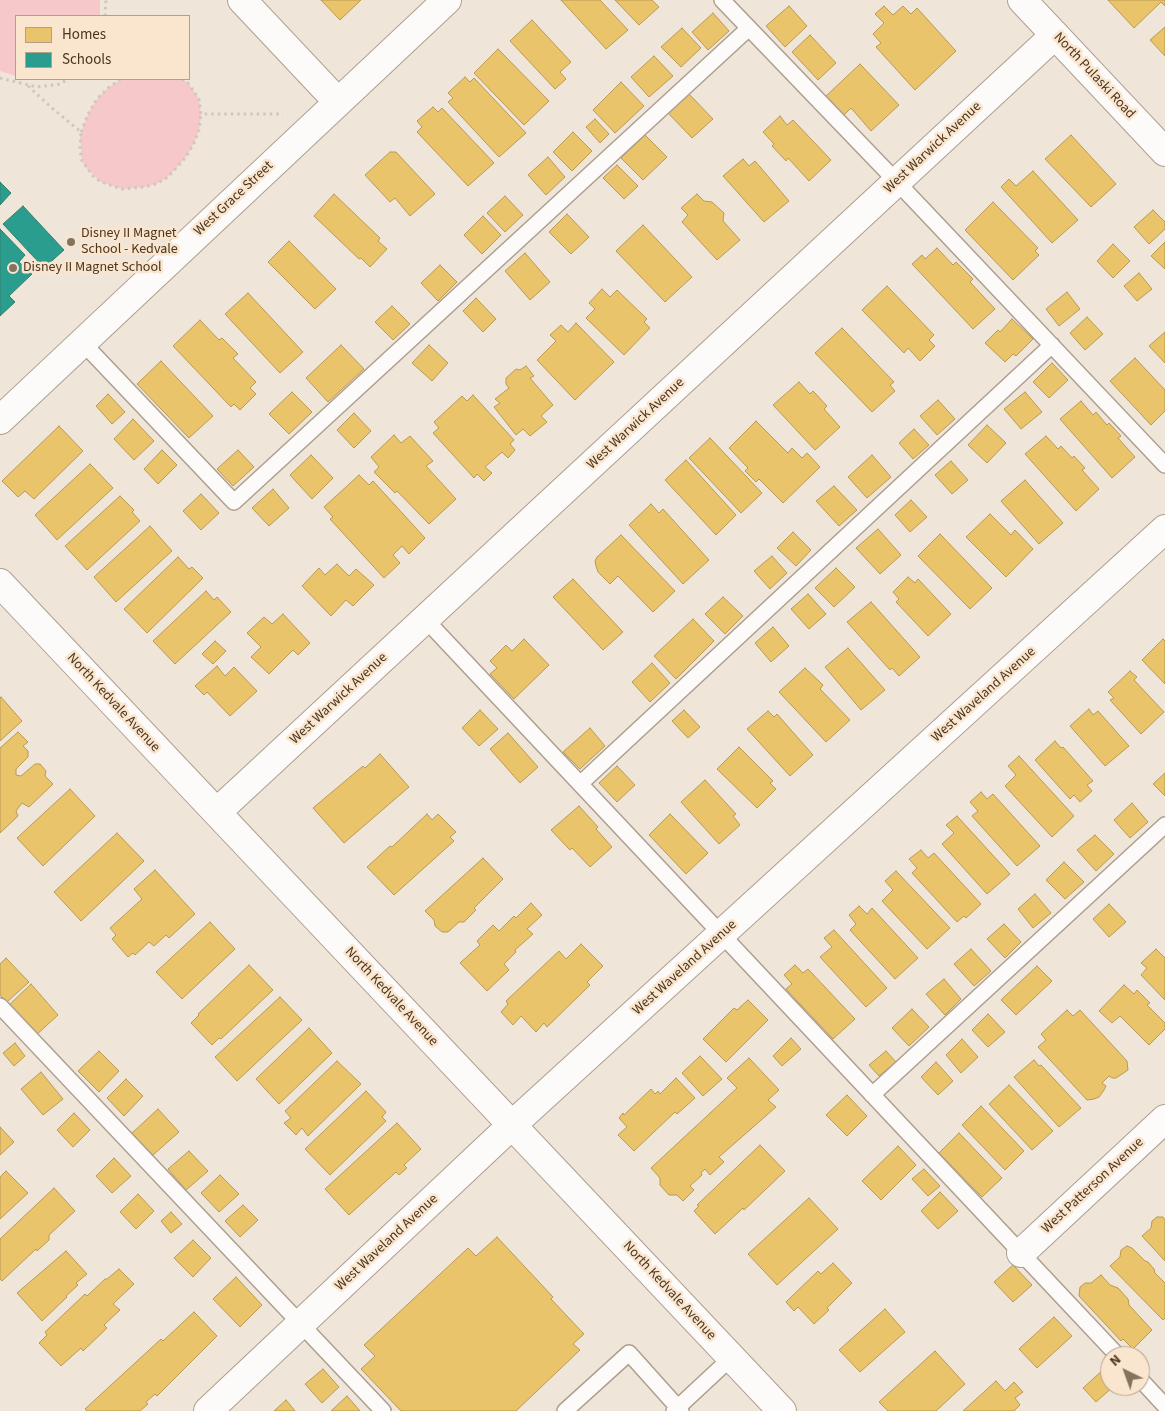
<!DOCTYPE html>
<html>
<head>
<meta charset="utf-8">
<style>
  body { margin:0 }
  #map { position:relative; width:1165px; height:1411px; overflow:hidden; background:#f0e5d9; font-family:"Source Sans 3",sans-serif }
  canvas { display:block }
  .legend { position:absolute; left:15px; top:15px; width:175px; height:65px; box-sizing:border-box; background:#fae5cf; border:1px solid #b49f88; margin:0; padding:6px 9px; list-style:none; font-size:15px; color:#4a351e }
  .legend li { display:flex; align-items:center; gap:10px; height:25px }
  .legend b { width:25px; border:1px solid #b49f88 }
  .north { position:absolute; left:1100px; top:1346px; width:50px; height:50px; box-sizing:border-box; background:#fae5cf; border:1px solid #b49f88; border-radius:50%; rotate:318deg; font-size:14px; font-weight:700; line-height:20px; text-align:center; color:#4a351e }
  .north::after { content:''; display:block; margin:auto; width:18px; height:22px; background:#84735f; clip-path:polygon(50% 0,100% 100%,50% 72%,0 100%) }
</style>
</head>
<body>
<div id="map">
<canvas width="1165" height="1411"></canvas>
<ul class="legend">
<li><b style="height:14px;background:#e9c46a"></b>Homes</li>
<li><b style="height:14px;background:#2a9d8f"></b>Schools</li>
</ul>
<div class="north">N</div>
</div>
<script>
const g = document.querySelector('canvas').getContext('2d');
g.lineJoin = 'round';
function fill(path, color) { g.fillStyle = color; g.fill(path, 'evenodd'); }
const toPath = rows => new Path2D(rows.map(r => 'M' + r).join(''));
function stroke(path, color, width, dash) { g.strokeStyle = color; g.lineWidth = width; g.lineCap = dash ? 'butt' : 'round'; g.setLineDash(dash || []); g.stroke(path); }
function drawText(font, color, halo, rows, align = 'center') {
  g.font = font + ' "Source Sans 3",sans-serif'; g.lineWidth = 5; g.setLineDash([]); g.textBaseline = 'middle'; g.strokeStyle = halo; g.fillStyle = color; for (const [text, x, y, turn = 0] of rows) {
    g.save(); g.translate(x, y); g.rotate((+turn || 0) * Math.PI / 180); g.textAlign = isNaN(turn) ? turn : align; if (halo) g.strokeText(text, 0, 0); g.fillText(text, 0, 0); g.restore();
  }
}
fill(toPath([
  [0,0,100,0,100,16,16,16,16,76,0,71],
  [121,79,182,79,188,83,199,99,201,114,199,130,194,143,186,157,168,177,156,184,144,187,122,189,101,182,87,169,82,161,80,135,88,114,97,99,108,88]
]), '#f6c8ca');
const homes = toPath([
  [321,0,361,0,340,20,321,0],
  [561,0,600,0,628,30,606,49,561,0],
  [615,0,652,0,659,7,639,25,615,0],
  [1108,0,1165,0,1165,6,1161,2,1134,28,1108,0],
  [789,6,807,26,785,47,766,26,789,6],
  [884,6,893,15,903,6,911,14,917,8,956,51,915,90,876,47,881,43,873,34,884,23,875,14,884,6],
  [713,13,729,31,708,50,692,32,713,13],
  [532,20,571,62,560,72,566,79,555,89,510,41,532,20],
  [1165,27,1165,56,1150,40,1165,27],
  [682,28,701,48,681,67,661,47,682,28],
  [810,35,836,63,818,80,792,52,810,35],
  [498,49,549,101,524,125,474,73,498,49],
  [654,56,673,76,649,97,631,77,654,56],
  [860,64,899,105,871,131,851,108,843,116,825,97,860,64],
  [465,77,470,82,474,78,526,133,499,157,448,102,453,98,448,93,465,77],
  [621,82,644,106,615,133,593,110,621,82],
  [689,94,713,119,692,138,668,113,689,94],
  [433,107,438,112,442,108,494,163,468,186,417,132,422,127,417,121,433,107],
  [780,116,787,125,793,120,831,160,809,181,788,158,786,161,772,146,774,144,763,132,780,116],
  [595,119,609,134,600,143,586,127,595,119],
  [573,132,592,151,572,171,553,152,573,132],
  [645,135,667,157,643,180,621,158,645,135],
  [1071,135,1116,184,1091,207,1045,159,1071,135],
  [390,152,396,152,435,194,410,216,395,198,390,202,365,175,390,152],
  [548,157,565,177,546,195,528,175,548,157],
  [743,159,749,166,755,161,789,201,764,222,723,176,743,159],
  [617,165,638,186,624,199,603,178,617,165],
  [1033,171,1078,220,1052,243,1001,187,1009,179,1016,186,1033,171],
  [334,194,380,238,378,241,387,249,370,267,361,258,359,259,314,216,334,194],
  [697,194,704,201,712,202,724,213,723,221,740,240,717,260,682,222,688,215,681,208,697,194],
  [505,196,523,215,505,232,487,213,505,196],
  [993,202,1038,248,1035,251,1039,255,1013,280,965,230,993,202],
  [1153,210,1165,222,1165,229,1149,244,1134,227,1153,210],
  [567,214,589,237,571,254,549,232,567,214],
  [483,216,501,235,482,254,464,235,483,216],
  [643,225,692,277,665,302,616,251,643,225],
  [289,241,336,289,315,309,268,262,289,241],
  [1165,242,1165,269,1151,256,1165,242],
  [1113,244,1130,261,1113,278,1097,261,1113,244],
  [937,248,953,265,956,262,973,279,970,282,995,309,973,329,912,264,922,255,925,259,937,248],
  [525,253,550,282,530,300,505,271,525,253],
  [440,265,457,282,438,301,421,283,440,265],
  [1139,273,1152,289,1137,301,1124,286,1139,273],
  [887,286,934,335,929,340,935,346,920,361,908,348,904,353,862,310,887,286],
  [602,289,610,297,617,290,647,319,644,322,650,328,624,355,586,318,595,309,589,303,602,289],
  [1067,292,1080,309,1059,326,1046,309,1067,292],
  [248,293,303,352,280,373,225,314,248,293],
  [476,298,496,319,483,332,463,311,476,298],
  [392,306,410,324,393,340,375,322,392,306],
  [1087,317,1103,334,1085,350,1070,333,1087,317],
  [1012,319,1033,339,1016,356,1013,354,1005,362,985,343,998,330,1000,332,1012,319],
  [200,320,219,340,222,338,238,354,233,358,256,382,250,388,256,394,240,410,234,404,231,407,173,346,200,320],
  [576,323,614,362,575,400,537,360,556,341,550,335,561,325,568,332,576,323],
  [842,328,894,382,890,385,895,391,872,412,815,353,842,328],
  [1165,332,1165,363,1149,346,1165,332],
  [341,345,364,369,328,402,306,378,341,345],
  [429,345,448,363,432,381,412,363,429,345],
  [1135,358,1165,390,1165,411,1151,425,1110,381,1135,358],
  [161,361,213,416,189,438,137,384,161,361],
  [1052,363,1068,380,1049,398,1033,382,1052,363],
  [526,366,534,376,530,378,553,405,541,416,547,422,530,436,523,429,516,435,494,407,500,403,495,399,509,388,506,384,506,378,516,369,520,370,526,366],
  [799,382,810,394,813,391,827,406,824,409,840,427,815,450,773,405,799,382],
  [292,392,312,412,289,434,269,414,292,392],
  [1025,392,1042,412,1021,429,1004,409,1025,392],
  [108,394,125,412,112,424,96,406,108,394],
  [473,395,514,440,510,444,515,450,508,458,502,452,485,467,492,473,484,481,477,474,474,478,433,433,439,428,434,422,462,396,467,401,473,395],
  [938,400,955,419,937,435,920,416,938,400],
  [1081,401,1093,415,1096,412,1107,425,1109,423,1121,436,1118,438,1135,457,1112,478,1060,419,1081,401],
  [354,413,371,431,354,448,337,430,354,413],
  [133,419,154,441,134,460,114,439,133,419],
  [756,421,788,453,792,448,802,458,807,453,820,467,783,503,759,479,756,482,745,471,748,468,729,448,756,421],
  [987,425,1006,443,987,463,968,445,987,425],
  [59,426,83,451,34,499,25,491,18,497,2,481,59,426],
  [914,429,929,445,913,459,899,443,914,429],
  [394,435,401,443,410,436,433,461,426,466,456,499,429,524,397,491,395,493,374,472,379,467,371,457,394,435],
  [1046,436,1058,449,1061,446,1072,458,1074,456,1085,468,1082,470,1099,489,1076,511,1025,454,1046,436],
  [710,438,762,493,741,513,689,458,710,438],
  [162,450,177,465,158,484,144,469,162,450],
  [238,450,254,467,233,486,217,469,238,450],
  [311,455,333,478,312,499,290,475,311,455],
  [872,455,891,477,867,498,848,477,872,455],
  [686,460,736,515,716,535,665,480,686,460],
  [951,461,968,480,952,494,935,475,951,461],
  [90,464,113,488,57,540,35,515,90,464],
  [359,475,369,485,373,481,425,538,409,554,402,546,393,555,400,563,384,578,330,519,333,517,324,507,359,475],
  [1025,480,1063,523,1039,544,1001,501,1025,480],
  [834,486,857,510,839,526,816,501,834,486],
  [273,489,289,508,269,526,252,508,273,489],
  [201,494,219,513,201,530,183,511,201,494],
  [120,496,134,510,132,512,140,521,87,570,65,546,120,496],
  [911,500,927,517,910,532,895,515,911,500],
  [651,504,659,513,663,509,709,560,683,584,629,525,651,504],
  [990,514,1011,535,1015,530,1033,549,1006,577,966,537,990,514],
  [150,526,172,551,116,602,94,577,150,526],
  [878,529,901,555,880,574,856,548,878,529],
  [793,532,811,550,796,566,777,548,793,532],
  [940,534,992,588,970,609,918,556,940,534],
  [621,535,675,591,653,612,618,576,610,584,598,572,596,566,595,561,597,557,621,535],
  [772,556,787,573,770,589,754,571,772,556],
  [178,557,189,569,192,567,203,578,147,633,124,609,178,557],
  [337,564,349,576,356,569,374,585,353,606,346,600,331,616,302,586,319,568,325,575,337,564],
  [836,568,855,587,834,607,815,588,836,568],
  [908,577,915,583,918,579,951,614,928,636,896,602,899,599,893,592,908,577],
  [573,579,623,632,603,650,553,597,573,579],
  [206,591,214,600,217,597,231,612,175,664,153,641,206,591],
  [808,594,826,614,809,629,791,609,808,594],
  [723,597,743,616,725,634,705,614,723,597],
  [871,602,920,657,899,676,892,668,890,670,847,622,871,602],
  [283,614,310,643,298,655,293,650,269,674,251,657,261,647,247,633,264,617,272,624,283,614],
  [693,619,714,641,676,679,654,656,693,619],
  [773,627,789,646,771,662,755,643,773,627],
  [524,639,549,665,514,699,490,674,497,668,490,661,506,645,512,651,524,639],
  [1163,639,1165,641,1165,684,1142,660,1163,639],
  [215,641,226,651,213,664,202,654,215,641],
  [848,648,885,690,861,710,825,667,848,648],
  [652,663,670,683,650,702,632,682,652,663],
  [217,666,225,676,234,667,257,691,230,716,207,692,204,695,195,686,217,666],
  [805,668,823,685,820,689,850,720,826,742,779,692,805,668],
  [1130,671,1137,677,1134,680,1164,712,1141,734,1110,700,1114,698,1108,692,1130,671],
  [1,697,22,721,0,741,0,698,1,697],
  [1089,709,1093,715,1098,711,1129,746,1105,766,1070,726,1089,709],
  [480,710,498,729,479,746,462,728,480,710],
  [684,710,700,727,688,738,672,721,684,710],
  [768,711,774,717,777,714,813,755,790,776,747,729,768,711],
  [590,728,605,746,580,769,563,752,590,728],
  [18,732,28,742,23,746,28,751,28,757,16,769,16,775,21,776,35,764,40,764,46,771,45,776,53,784,29,807,22,803,16,811,18,816,0,833,0,748,18,732],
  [508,733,538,767,520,783,490,749,508,733],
  [1055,741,1061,748,1063,747,1093,781,1087,785,1092,791,1080,802,1074,795,1070,799,1035,760,1055,741],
  [739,747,773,781,770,783,776,789,757,808,717,769,739,747],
  [380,754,409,787,344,843,313,808,363,766,365,768,380,754],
  [1019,756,1074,816,1052,837,1005,786,1016,775,1008,766,1019,756],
  [617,766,635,785,617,802,599,783,617,766],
  [1165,773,1165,796,1153,784,1165,773],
  [705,780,736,814,733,816,740,825,719,844,681,802,705,780],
  [70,789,95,816,43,866,17,838,70,789],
  [981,792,987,799,993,794,1040,846,1017,866,972,816,978,811,970,802,981,792],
  [1132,803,1148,822,1130,838,1114,820,1132,803],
  [579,806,598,827,596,829,612,847,590,867,572,848,570,850,551,830,579,806],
  [427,814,432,820,438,814,456,832,450,837,454,841,394,895,367,867,390,846,392,847,427,814],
  [670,814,708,853,686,874,649,835,670,814],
  [957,816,1010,874,987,894,942,844,954,833,946,825,957,816],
  [117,833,144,861,81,921,54,892,117,833],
  [1095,835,1114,854,1096,871,1077,850,1095,835],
  [921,850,928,858,934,853,981,904,966,918,964,916,957,922,912,873,917,868,909,859,921,850],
  [483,858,503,879,474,908,476,910,464,922,459,922,448,932,442,932,435,926,434,920,425,911,483,858],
  [1064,862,1084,882,1065,899,1046,880,1064,862],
  [155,870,195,914,169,938,166,935,154,946,149,942,135,955,133,953,128,957,112,939,116,935,110,928,142,899,134,889,155,870],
  [896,871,950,928,927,949,882,901,893,890,885,881,896,871],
  [1035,894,1051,913,1033,928,1018,909,1035,894],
  [531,903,542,915,527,929,533,934,515,950,516,952,504,964,509,970,487,991,460,963,480,945,477,941,493,925,499,931,514,916,516,918,531,903],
  [1109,904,1126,922,1109,937,1093,919,1109,904],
  [859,906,867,914,872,908,918,958,895,979,850,930,856,924,849,915,859,906],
  [210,922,235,949,182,999,156,972,210,922],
  [1004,924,1021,942,1005,958,987,939,1004,924],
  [834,930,887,988,866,1007,820,957,832,947,824,938,834,930],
  [581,944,603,966,587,982,590,985,547,1027,544,1023,536,1032,521,1016,513,1025,501,1012,508,1004,506,1001,559,951,566,959,581,944],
  [971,949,991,971,974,986,954,964,971,949],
  [1156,949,1165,958,1165,1000,1141,975,1147,968,1141,963,1156,949],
  [6,958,29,982,7,1002,0,995,0,964,6,958],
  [249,965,273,990,221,1039,219,1038,212,1045,191,1023,199,1015,198,1014,249,965],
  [795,965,803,973,808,969,855,1019,833,1039,786,989,792,984,784,975,795,965],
  [1037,966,1052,981,1016,1015,1001,1000,1037,966],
  [944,979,961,999,945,1015,926,994,944,979],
  [31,984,58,1015,34,1037,7,1007,31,984],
  [1124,985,1134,994,1137,990,1150,1003,1147,1005,1165,1023,1165,1029,1149,1045,1120,1016,1112,1023,1099,1011,1124,985],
  [280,997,302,1020,237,1081,215,1057,280,997],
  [748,1000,768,1020,726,1062,703,1039,734,1008,737,1010,748,1000],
  [912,1009,929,1027,909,1046,892,1028,912,1009],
  [1067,1010,1073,1016,1080,1010,1127,1061,1128,1070,1116,1078,1112,1078,1109,1076,1102,1083,1106,1086,1104,1090,1099,1097,1094,1099,1087,1100,1038,1047,1046,1040,1041,1034,1067,1010],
  [988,1014,1005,1032,988,1047,972,1030,988,1014],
  [309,1028,332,1053,279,1104,256,1079,309,1028],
  [791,1038,801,1049,782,1066,773,1056,791,1038],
  [962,1039,978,1057,961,1073,946,1055,962,1039],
  [15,1043,25,1056,14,1066,3,1053,15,1043],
  [99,1051,119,1071,99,1092,78,1071,99,1051],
  [886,1051,896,1062,879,1076,869,1065,886,1051],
  [700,1056,722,1079,703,1096,682,1073,700,1056],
  [749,1058,779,1090,768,1100,776,1107,719,1157,724,1162,710,1175,705,1169,701,1173,702,1175,690,1186,694,1190,683,1201,677,1195,669,1195,660,1185,660,1178,651,1168,737,1088,727,1078,749,1058],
  [1034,1060,1039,1066,1041,1065,1081,1108,1059,1127,1014,1077,1034,1060],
  [337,1061,361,1084,308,1136,302,1128,296,1135,284,1123,291,1118,285,1111,337,1061],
  [936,1062,953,1081,938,1095,921,1077,936,1062],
  [41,1072,63,1099,43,1115,21,1089,41,1072],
  [676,1078,695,1098,677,1114,675,1112,634,1151,618,1135,627,1127,619,1118,623,1113,624,1115,651,1089,655,1094,658,1091,660,1094,676,1078],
  [126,1079,143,1096,124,1116,107,1098,126,1079],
  [1009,1085,1053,1131,1032,1150,989,1104,1009,1085],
  [366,1091,386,1112,382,1117,386,1121,330,1175,305,1149,366,1091],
  [847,1095,867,1116,847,1136,826,1115,847,1095],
  [981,1106,1024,1151,1005,1170,962,1125,981,1106],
  [158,1109,179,1132,153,1155,131,1134,158,1109],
  [74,1113,90,1130,73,1147,57,1130,74,1113],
  [397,1123,421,1149,404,1165,407,1168,399,1175,396,1172,349,1215,325,1189,397,1123],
  [0,1127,14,1142,0,1155,0,1127],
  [959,1133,1002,1178,982,1197,939,1153,959,1133],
  [760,1145,785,1171,744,1210,743,1208,715,1234,694,1211,699,1206,697,1205,760,1145],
  [898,1146,916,1165,881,1200,862,1181,898,1146],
  [189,1151,208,1171,186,1190,168,1169,189,1151],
  [114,1158,131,1176,112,1193,96,1176,114,1158],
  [924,1169,940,1186,928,1196,912,1179,924,1169],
  [6,1171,28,1193,0,1219,0,1177,6,1171],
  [220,1175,239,1194,219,1212,201,1193,220,1175],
  [54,1188,75,1211,49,1235,49,1240,37,1251,36,1249,2,1281,0,1279,0,1239,54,1188],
  [940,1192,958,1211,938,1229,921,1211,940,1192],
  [138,1194,154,1211,136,1229,120,1212,138,1194],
  [809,1198,838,1229,777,1285,748,1254,809,1198],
  [243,1205,258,1220,240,1237,225,1221,243,1205],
  [171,1212,182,1224,171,1233,161,1221,171,1212],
  [1157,1217,1163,1217,1165,1220,1165,1261,1142,1236,1151,1228,1152,1221,1157,1217],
  [497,1237,553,1297,551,1299,584,1334,573,1344,580,1350,516,1411,401,1411,361,1369,375,1356,364,1345,468,1248,476,1256,497,1237],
  [193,1240,211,1258,193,1277,174,1258,193,1240],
  [1127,1246,1132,1248,1145,1261,1148,1262,1154,1269,1155,1273,1165,1283,1165,1318,1163,1320,1110,1266,1120,1257,1121,1250,1127,1246],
  [66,1251,87,1274,76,1283,78,1285,66,1296,67,1297,42,1321,17,1293,66,1251],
  [833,1263,852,1283,827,1308,829,1310,814,1324,798,1307,794,1311,786,1302,818,1271,821,1274,833,1263],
  [1013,1265,1032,1285,1013,1302,994,1282,1013,1265],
  [119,1269,134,1284,113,1304,120,1310,104,1325,107,1328,83,1351,81,1348,61,1366,39,1343,47,1335,45,1332,85,1294,87,1296,105,1279,107,1279,119,1269],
  [1101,1275,1110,1285,1118,1288,1128,1299,1129,1305,1152,1330,1133,1349,1123,1339,1121,1341,1079,1296,1080,1287,1085,1283,1091,1283,1101,1275],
  [236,1277,262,1305,240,1327,213,1299,236,1277],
  [885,1309,905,1332,860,1372,839,1350,885,1309],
  [194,1312,217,1336,157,1396,155,1394,146,1402,148,1404,140,1411,87,1411,85,1409,161,1339,163,1341,194,1312],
  [1054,1317,1072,1336,1037,1368,1019,1349,1054,1317],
  [935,1351,965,1384,936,1411,888,1411,879,1402,935,1351],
  [323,1369,339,1387,322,1403,305,1384,323,1369],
  [1104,1369,1110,1375,1110,1386,1114,1386,1096,1402,1083,1388,1104,1369],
  [996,1381,1005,1391,1014,1382,1023,1392,1015,1398,1020,1405,1014,1411,963,1411,996,1381],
  [347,1396,360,1411,331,1411,347,1396],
  [286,1400,295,1411,274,1411,286,1400]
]);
fill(homes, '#e9c46a');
stroke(homes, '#b99953', 1);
const schools = toPath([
  [0,182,11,193,0,205,0,182],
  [23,206,64,250,44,268,3,224,23,206],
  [0,229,25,255,19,262,32,274,9,296,15,302,0,316,0,229]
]);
fill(schools, '#2a9d8f');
stroke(schools, '#347e6d', 1);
const lane = toPath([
  [722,0,897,182,1165,465],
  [83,343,234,502,749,28],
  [425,619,1118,1356],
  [580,784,1052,345],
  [0,1006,383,1411],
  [872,1095,1165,825],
  [1140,1379,1165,1406],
  [565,1411,629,1353,681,1411],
  [674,1411,732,1357]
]);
const street = toPath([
  [242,0,338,102],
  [0,420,447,0],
  [0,583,782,1411],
  [217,812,1055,35],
  [1021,1253,1165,1119],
  [208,1411,512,1125,1165,529]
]);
const secondary = toPath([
  [1022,0,1165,152]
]);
stroke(lane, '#ad9f8f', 18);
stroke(street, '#ad9f8f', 30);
stroke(secondary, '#ad9f8f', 30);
stroke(toPath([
  [105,16,106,0],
  [0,78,37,87,61,84,67,79],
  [182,79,188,83,199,99,201,114,283,114],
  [28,86,52,108,81,132,80,149,82,161,93,176,101,182,122,189,144,187,156,184,168,177,186,157,194,143,199,130,201,114],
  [81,132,88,114,97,99,108,88,121,79]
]), '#cec7c1', 3, [2.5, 4]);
stroke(lane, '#fdfbf9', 15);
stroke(street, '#fdfbf9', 28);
stroke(secondary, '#fdfbf9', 28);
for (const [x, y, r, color] of [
  [71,242,5,"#84735f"],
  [13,268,5,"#84735f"]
]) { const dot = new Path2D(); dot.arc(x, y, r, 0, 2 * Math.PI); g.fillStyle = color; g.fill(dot); stroke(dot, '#fae5cf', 2); }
drawText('14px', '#4a351e', '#fae5cf', [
  ["North Pulaski Road",1094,76,47],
  ["West Warwick Avenue",933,148,-43],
  ["West Grace Street",234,199,-43],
  ["West Warwick Avenue",636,424,-43],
  ["West Waveland Avenue",984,695,-42],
  ["West Warwick Avenue",339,699,-43],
  ["North Kedvale Avenue",113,703,47],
  ["West Waveland Avenue",685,968,-42],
  ["North Kedvale Avenue",391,997,47],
  ["West Patterson Avenue",1093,1186,-43],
  ["West Waveland Avenue",387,1243,-43],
  ["North Kedvale Avenue",669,1291,47]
]);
drawText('14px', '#4a351e', '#fae5cf', [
  ["Disney II Magnet",81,234],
  ["School - Kedvale",81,250],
  ["Disney II Magnet School",23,268]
], 'left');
</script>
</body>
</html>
